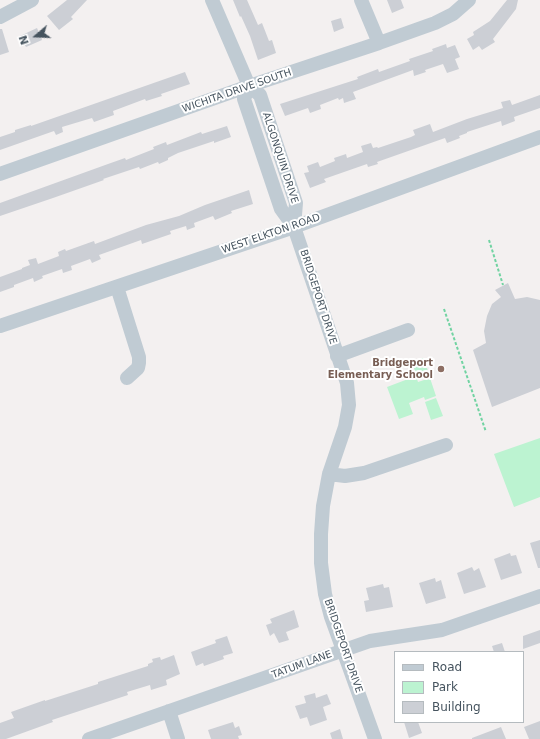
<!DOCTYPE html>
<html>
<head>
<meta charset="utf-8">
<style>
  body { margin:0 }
  #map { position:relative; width:540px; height:739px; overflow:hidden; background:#f3f0f0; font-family:"DejaVu Sans",sans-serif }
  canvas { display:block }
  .legend { position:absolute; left:394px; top:651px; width:130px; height:72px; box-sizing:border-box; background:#fff; border:1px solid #b5bbbf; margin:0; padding:5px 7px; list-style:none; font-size:12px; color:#46545f }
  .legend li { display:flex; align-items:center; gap:8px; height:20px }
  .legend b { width:20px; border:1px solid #b5bbbf }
  .north { position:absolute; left:16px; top:16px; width:40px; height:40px; -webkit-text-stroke:3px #fff; paint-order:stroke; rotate:251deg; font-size:11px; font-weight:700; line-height:16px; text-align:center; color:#46545f }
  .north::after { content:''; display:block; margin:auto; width:14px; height:18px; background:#46545f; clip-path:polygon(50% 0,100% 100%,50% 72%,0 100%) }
</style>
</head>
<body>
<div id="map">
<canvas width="540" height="739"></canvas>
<ul class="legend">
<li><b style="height:5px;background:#c0cbd3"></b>Road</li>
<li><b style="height:11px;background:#bcf3d1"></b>Park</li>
<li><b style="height:11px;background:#cccfd5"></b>Building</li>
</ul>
<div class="north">N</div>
</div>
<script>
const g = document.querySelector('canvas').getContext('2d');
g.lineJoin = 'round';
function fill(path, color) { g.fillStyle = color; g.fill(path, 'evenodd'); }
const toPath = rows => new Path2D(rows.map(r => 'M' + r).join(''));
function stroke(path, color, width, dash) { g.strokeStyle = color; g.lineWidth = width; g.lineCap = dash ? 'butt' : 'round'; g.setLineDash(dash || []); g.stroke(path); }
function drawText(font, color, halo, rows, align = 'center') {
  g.font = font + ' "DejaVu Sans",sans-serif'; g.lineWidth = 4; g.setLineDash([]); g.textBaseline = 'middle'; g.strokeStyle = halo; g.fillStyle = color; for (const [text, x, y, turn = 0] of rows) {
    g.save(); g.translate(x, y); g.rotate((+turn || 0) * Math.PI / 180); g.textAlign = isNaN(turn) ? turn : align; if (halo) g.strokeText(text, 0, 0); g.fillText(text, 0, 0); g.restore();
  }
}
fill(toPath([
  [423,358,430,376,418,380,412,362],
  [416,376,418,382,430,378,436,396,425,400,424,397,409,403,413,414,399,419,387,387],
  [436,398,443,416,431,420,425,402],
  [540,438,540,497,514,507,494,454]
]), '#bcf3d1');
fill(toPath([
  [67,0,87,0,71,17,73,19,59,30,47,16],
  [233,0,247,0,258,25,262,23,269,41,272,40,276,53,258,60,250,36,241,16,240,17],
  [387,0,401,0,404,8,392,13],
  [507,0,518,0,516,9,493,39,495,42,482,50,479,46,473,50,467,39,474,35,473,32,490,21],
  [341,18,344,28,334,32,331,21],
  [37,28,42,40,26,47,20,36],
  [0,29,2,29,9,52,0,55],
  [446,44,447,48,455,45,460,57,455,59,459,69,447,73,443,64,425,70,426,72,414,76,413,70,353,92,356,99,344,103,343,98,339,100,338,98,320,105,321,109,310,113,308,108,285,116,280,104,358,79,357,77,378,69,379,72,410,61,409,59,433,51,432,49],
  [185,72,190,84,161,94,162,96,146,101,145,99,113,111,114,115,94,122,92,118,62,127,63,132,56,135,54,131,0,150,0,137,15,132,15,130,31,125,31,126],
  [540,95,540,108,514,117,515,121,502,126,501,121,467,132,467,133,459,136,460,138,447,143,445,138,377,162,378,164,368,167,367,164,324,179,326,182,310,188,304,173,309,172,307,166,318,162,320,167,335,161,334,158,346,154,347,158,363,152,361,146,371,143,373,148,377,147,378,148,411,137,415,135,413,130,430,124,433,132,467,119,503,108,501,102,510,100,512,105],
  [227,126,231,137,214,143,214,141,178,153,168,158,168,160,159,164,158,162,140,169,139,167,103,179,104,180,53,198,0,216,0,203,108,164,125,158,126,160,154,149,153,147,166,142,167,145,201,132,202,134],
  [249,190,253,204,231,211,232,213,215,220,213,216,194,223,195,227,187,230,186,226,170,231,171,234,142,244,141,240,99,255,101,259,92,263,90,259,71,266,72,270,63,273,62,269,42,276,43,278,34,282,33,278,14,285,14,287,0,292,0,277,22,269,22,268,30,265,28,260,36,258,38,264,59,256,58,252,65,249,66,251,94,241,95,244,146,225,179,216,205,205],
  [508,283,515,299,527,297,540,300,540,388,492,407,473,350,486,343,484,331,487,316,492,304,501,297,495,290],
  [540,540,540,568,538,568,530,543],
  [510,553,511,556,516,555,522,573,501,580,494,559],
  [472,567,474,571,479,568,486,587,464,594,457,573],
  [435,578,436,582,441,580,446,598,426,604,419,583],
  [383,584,384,588,389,587,393,607,366,612,364,601,369,600,366,588],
  [294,610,299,627,286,632,289,640,279,643,274,633,270,636,266,625,272,623,270,619],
  [540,630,540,643,523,649,523,636],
  [227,636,233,653,223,656,224,659,204,666,203,663,196,666,191,652,216,643,215,640],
  [502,643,505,652,494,652,492,646],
  [174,655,180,674,166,680,167,685,151,690,150,685,127,692,128,695,52,720,53,722,6,739,0,739,0,723,14,718,11,712,45,700,45,701,98,684,98,682,148,666,148,664,153,662,152,659,160,657,161,660],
  [315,693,316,698,327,694,331,704,323,707,327,720,310,726,307,717,300,719,295,706,306,703,304,696],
  [540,721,540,739,529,739,524,727],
  [233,722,235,728,239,726,242,735,238,736,239,739,211,739,208,730],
  [404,722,418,722,422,733,409,738],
  [501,727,506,739,472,739,472,738],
  [340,729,343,739,332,739,330,733]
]), '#cccfd5');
stroke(toPath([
  [489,240,503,285],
  [444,309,486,432]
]), '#71d3a2', 2, [3, 2]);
stroke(toPath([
  [212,0,249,86,260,95,296,203,294,227],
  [361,0,379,43],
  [0,17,32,0],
  [249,86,244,99,281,209,294,227,347,383,349,405,345,427,329,474,323,506,321,534,321,563,325,594,331,617,375,739],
  [0,174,249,86,379,43,435,23,453,14,469,0],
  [117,287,139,357,139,363,138,368,127,378],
  [0,326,294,227,540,137],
  [337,356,408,330],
  [329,474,345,476,364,473,446,445],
  [169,711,178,739],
  [89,739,370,641,442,630,540,596]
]), '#c0cbd3', 14);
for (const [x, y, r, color] of [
  [441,369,4,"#8d6e63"]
]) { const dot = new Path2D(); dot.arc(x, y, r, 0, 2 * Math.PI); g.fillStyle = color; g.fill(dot); stroke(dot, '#fff', 1.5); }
drawText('10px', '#46545f', '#fff', [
  ["WICHITA DRIVE SOUTH",237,91,-19],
  ["ALGONQUIN DRIVE",280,158,72],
  ["WEST ELKTON ROAD",271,234,-19],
  ["BRIDGEPORT DRIVE",318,297,72],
  ["BRIDGEPORT DRIVE",343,646,71],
  ["TATUM LANE",302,665,-20]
]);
drawText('bold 10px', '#785e54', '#fff', [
  ["Bridgeport",433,363],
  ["Elementary School",433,375]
], 'right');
</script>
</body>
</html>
